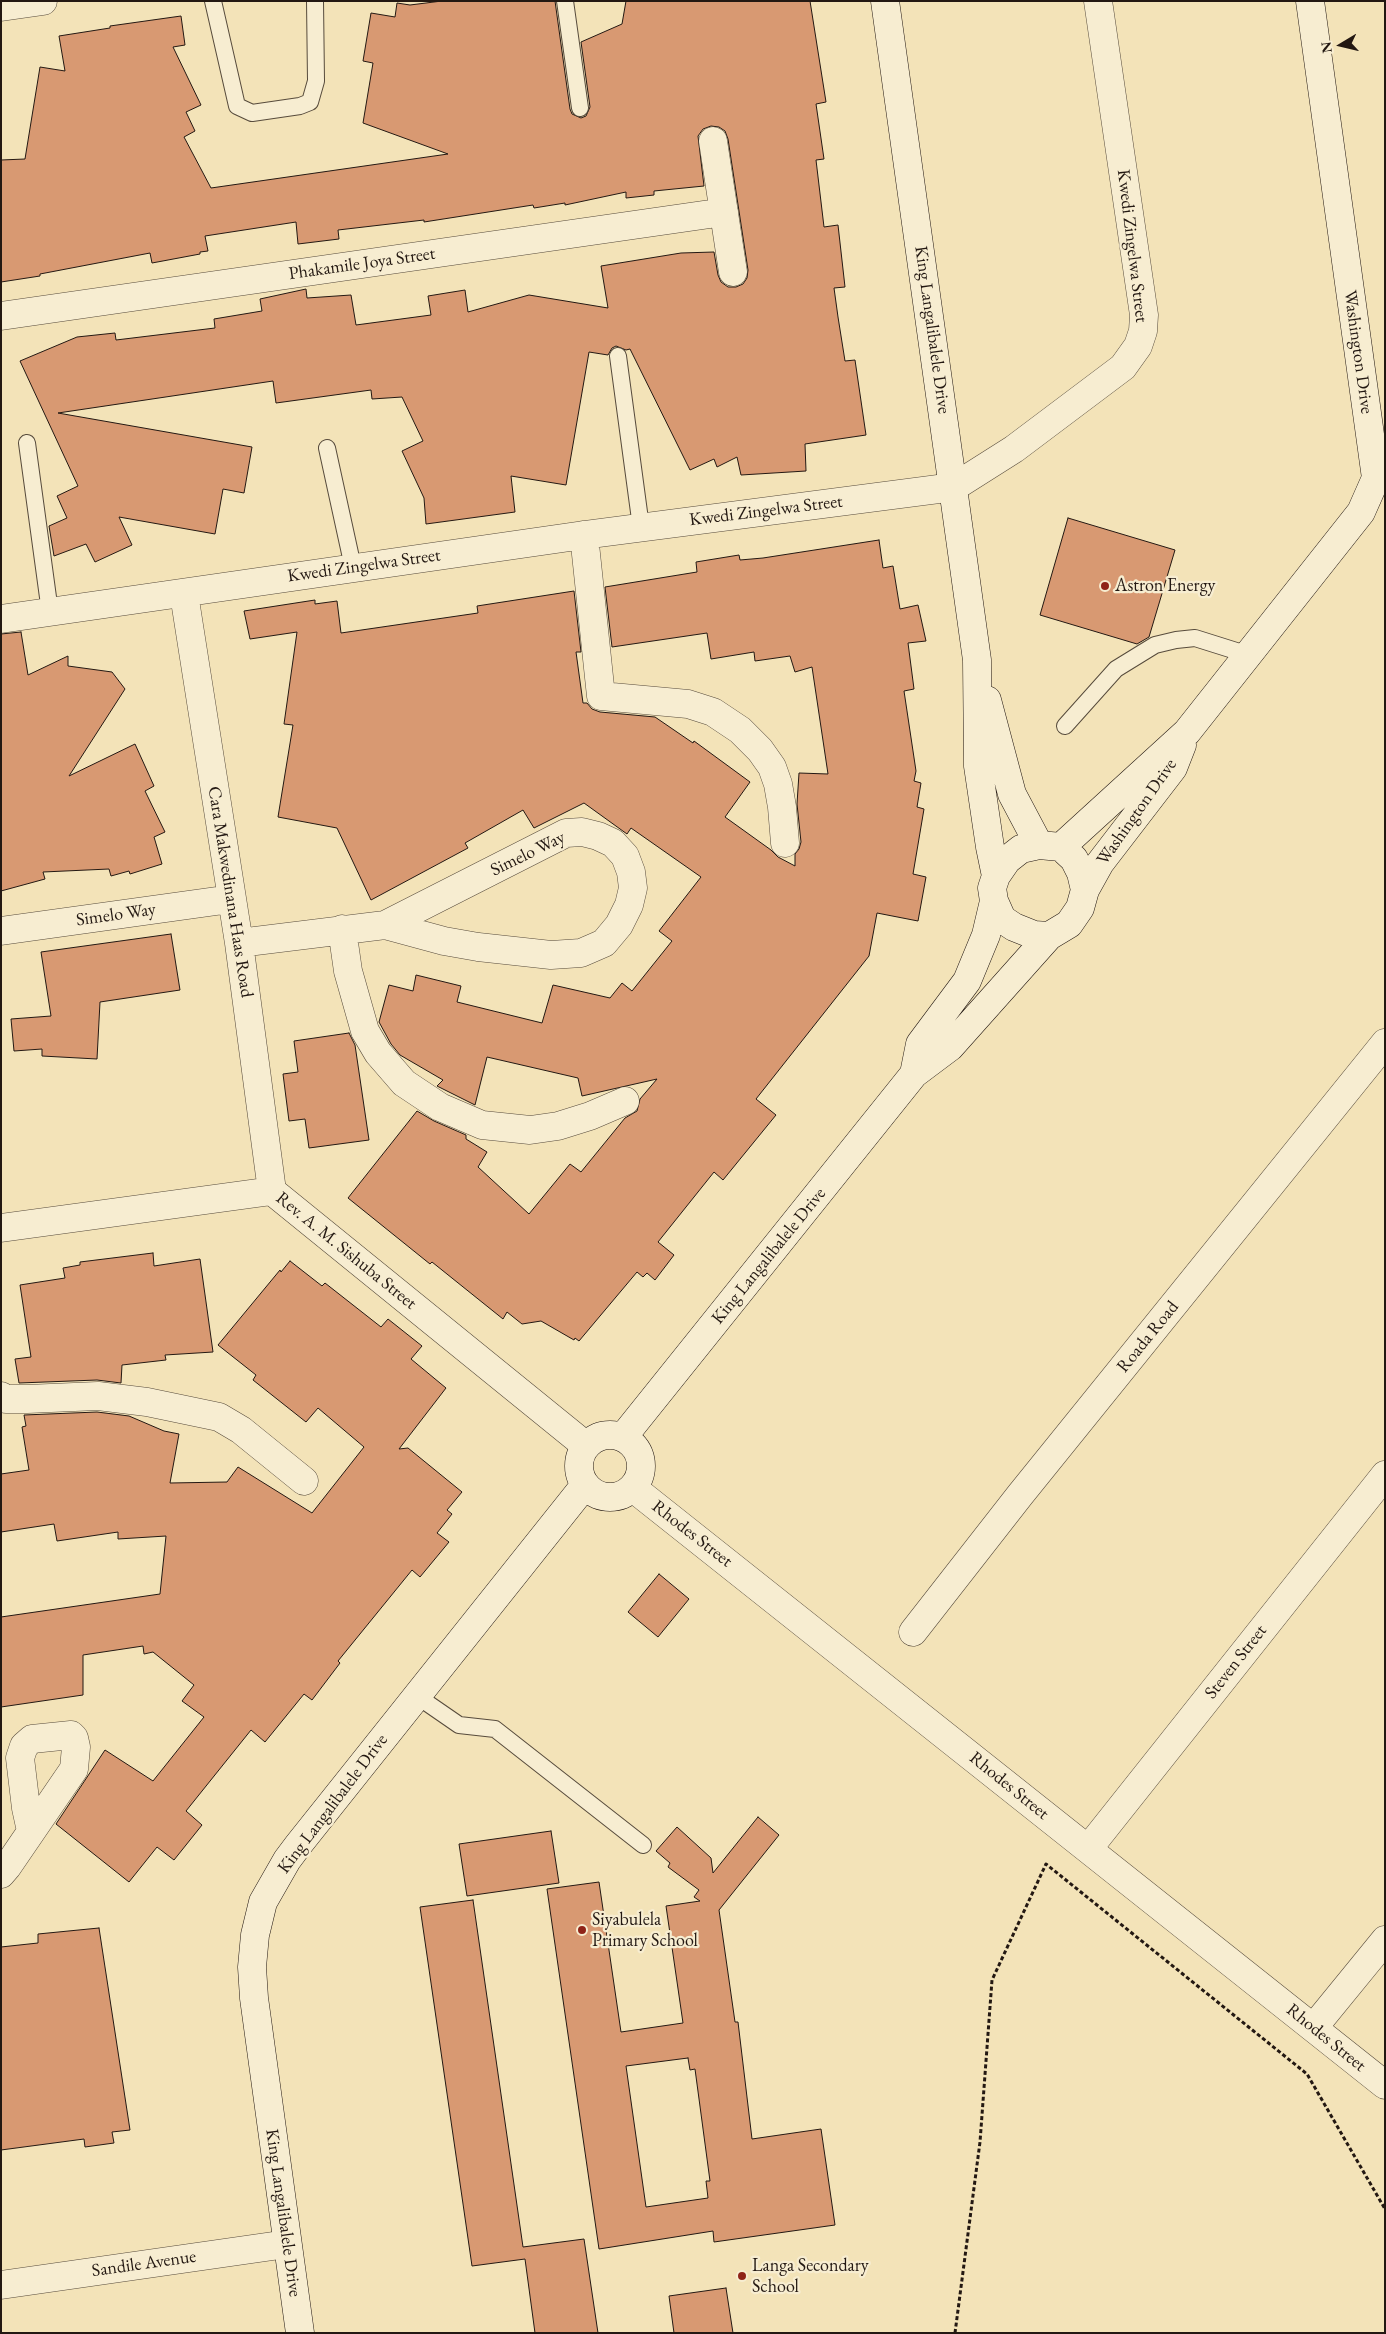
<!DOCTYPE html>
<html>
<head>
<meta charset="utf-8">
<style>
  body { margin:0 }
  #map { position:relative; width:1386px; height:2334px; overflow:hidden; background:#f3e3b8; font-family:"EB Garamond",serif }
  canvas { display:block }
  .frame { position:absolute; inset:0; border:2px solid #231812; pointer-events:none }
  .north { position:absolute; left:1316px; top:20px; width:50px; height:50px; -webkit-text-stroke:4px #f7edd1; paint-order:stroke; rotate:261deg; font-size:14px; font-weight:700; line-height:20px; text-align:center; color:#231812 }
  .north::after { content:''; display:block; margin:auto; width:18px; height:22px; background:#231812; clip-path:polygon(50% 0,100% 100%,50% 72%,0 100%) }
</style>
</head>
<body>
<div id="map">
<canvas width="1386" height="2334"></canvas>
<div class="frame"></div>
<div class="north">N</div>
</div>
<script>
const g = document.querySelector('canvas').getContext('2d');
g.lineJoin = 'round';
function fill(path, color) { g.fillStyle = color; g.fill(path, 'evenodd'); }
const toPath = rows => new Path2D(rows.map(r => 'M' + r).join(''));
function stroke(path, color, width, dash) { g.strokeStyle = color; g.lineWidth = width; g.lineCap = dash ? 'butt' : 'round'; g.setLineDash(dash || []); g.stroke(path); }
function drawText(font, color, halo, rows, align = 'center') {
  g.font = font + ' "EB Garamond",serif'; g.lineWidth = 4.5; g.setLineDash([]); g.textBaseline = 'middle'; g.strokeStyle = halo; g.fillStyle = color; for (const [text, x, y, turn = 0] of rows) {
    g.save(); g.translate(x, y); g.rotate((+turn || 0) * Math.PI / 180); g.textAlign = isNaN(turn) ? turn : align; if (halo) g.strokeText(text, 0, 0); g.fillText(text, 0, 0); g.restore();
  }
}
const building = toPath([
  [442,1,555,1,570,109,572,114,581,118,586,116,590,107,581,42,622,24,626,1,810,1,826,102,816,104,824,159,816,160,824,227,838,225,845,287,834,288,838,317,845,361,855,360,866,435,805,444,806,471,741,475,737,457,717,467,714,459,690,470,630,349,626,350,616,346,612,348,608,355,589,352,566,485,511,476,515,512,426,524,424,498,402,451,423,441,402,397,372,399,371,390,276,403,273,381,58,413,252,447,244,493,223,489,215,534,119,517,132,545,95,562,86,544,54,556,49,526,67,518,57,496,78,486,20,361,77,337,115,333,116,340,215,328,214,319,262,311,260,299,306,289,307,298,351,295,356,325,431,315,428,296,465,290,468,312,529,295,608,308,601,266,681,253,714,252,718,275,721,282,728,287,736,287,743,284,747,278,748,270,728,139,725,131,719,127,711,126,703,129,698,136,704,186,654,191,654,195,626,198,626,192,565,205,565,203,534,208,533,205,424,222,424,220,338,230,339,239,298,244,296,222,205,236,208,251,200,252,200,254,152,263,150,253,40,274,40,276,1,282,1,160,25,159,40,67,65,71,59,36,110,28,110,26,181,16,185,45,173,47,201,105,186,112,195,131,184,137,211,188,448,154,363,123,373,63,363,61,371,13,395,17,397,3,410,5,442,1],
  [1068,518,1175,550,1149,637,1137,644,1040,615,1068,518],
  [879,540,883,568,893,566,900,609,918,605,926,641,908,643,914,689,904,691,916,771,914,781,921,783,917,807,924,809,913,874,926,877,918,921,877,913,869,956,756,1099,776,1115,723,1180,714,1172,658,1242,674,1255,655,1280,647,1273,643,1277,637,1272,579,1341,575,1338,574,1340,541,1321,522,1324,507,1312,503,1319,432,1262,430,1264,348,1198,417,1111,434,1121,466,1135,466,1139,487,1152,478,1167,529,1214,570,1164,581,1172,625,1118,637,1111,640,1099,657,1079,582,1096,578,1078,487,1057,475,1105,437,1086,443,1080,400,1055,391,1044,379,1022,389,985,413,991,416,975,461,986,457,1002,542,1023,553,985,610,998,622,983,632,991,672,941,659,931,701,877,631,828,627,834,584,803,534,828,523,810,465,843,468,848,371,900,337,828,278,817,293,725,284,724,297,632,250,639,244,611,315,600,315,604,337,601,341,633,478,613,477,606,574,591,581,652,576,652,583,703,587,703,592,709,600,712,655,717,693,743,694,741,750,782,725,817,771,850,778,857,795,866,795,854,799,849,801,842,797,804,799,773,828,774,812,667,795,672,790,656,755,661,754,652,711,659,707,633,612,647,605,587,697,572,696,562,739,555,740,560,763,558,879,540],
  [21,632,28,675,68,656,68,666,112,672,125,689,69,776,135,744,154,786,145,791,165,832,154,837,162,864,130,874,129,871,111,876,109,869,43,872,45,879,1,891,1,634,21,632],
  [171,934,180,990,100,1002,97,1059,42,1056,42,1049,14,1051,11,1019,51,1016,41,952,171,934],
  [349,1033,355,1045,369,1140,309,1148,305,1119,289,1121,283,1074,298,1072,294,1041,349,1033],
  [153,1253,154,1266,200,1259,213,1352,165,1355,166,1360,122,1365,121,1383,97,1380,19,1383,15,1359,31,1357,20,1285,65,1278,63,1268,80,1265,80,1262,153,1253],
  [290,1261,322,1286,325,1283,381,1327,388,1319,422,1346,411,1359,446,1388,399,1449,408,1448,462,1492,447,1510,452,1514,437,1533,449,1542,420,1577,412,1570,338,1661,340,1663,312,1700,304,1694,265,1742,251,1730,186,1811,202,1825,174,1860,157,1847,129,1882,56,1824,105,1750,153,1781,204,1717,182,1701,194,1685,153,1652,144,1654,143,1646,83,1655,83,1695,1,1707,1,1617,160,1594,166,1536,118,1539,118,1532,57,1541,54,1524,1,1532,1,1474,29,1470,22,1427,26,1426,24,1415,97,1412,129,1416,164,1431,179,1434,170,1483,227,1482,238,1467,312,1513,364,1447,318,1408,306,1422,253,1380,256,1375,218,1345,280,1270,281,1272,290,1261],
  [659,1574,689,1599,658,1637,628,1612,659,1574],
  [758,1817,779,1835,719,1910,735,2022,738,2022,752,2139,821,2129,835,2225,714,2242,713,2231,599,2249,547,1889,599,1882,621,2032,683,2023,666,1906,700,1901,694,1897,699,1890,668,1867,670,1863,656,1851,677,1827,711,1858,713,1873,758,1817],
  [688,2058,690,2070,695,2069,710,2181,706,2181,708,2198,646,2207,626,2066,688,2058],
  [551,1831,559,1883,467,1896,459,1844,551,1831],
  [473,1900,523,2247,584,2239,598,2333,535,2333,525,2259,472,2266,420,1907,473,1900],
  [99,1928,130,2130,112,2132,114,2143,85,2147,84,2139,1,2150,1,1947,38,1943,38,1934,99,1928],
  [726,2288,733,2333,674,2333,669,2296,726,2288]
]);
fill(building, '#d89972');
stroke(building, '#231812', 1);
const lane = toPath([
  [213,1,237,106,252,113,300,106,310,102,316,81,315,1],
  [565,1,580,108],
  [618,356,641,527],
  [27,443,50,612],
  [327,448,353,567],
  [1065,726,1116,669,1155,645,1176,640,1195,638,1249,655],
  [417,1696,459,1725,495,1729,643,1845]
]);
const street = toPath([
  [1,7,43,1],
  [713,141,733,272],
  [1,316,724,212],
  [584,535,601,696,688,704,713,712,740,730,760,750,772,767,778,784,782,807,785,843],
  [184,594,239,943,272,1191],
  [1,619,584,535,954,487,1014,449,1123,367,1138,346,1143,331,1144,315,1098,1],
  [342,929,348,971,365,1031,378,1053,404,1083,440,1107,482,1125,530,1130,558,1126,590,1116,625,1101],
  [1,931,231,899],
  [239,943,385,925,444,941,478,947,551,955,581,953,604,943,619,925,629,905,633,888,631,872,625,856,613,843,598,836,582,832,566,833,385,925],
  [1,1228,272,1191,585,1445],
  [1,1396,6,1399,27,1399,98,1396,147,1402,219,1417,241,1430,304,1481],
  [633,1488,1385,2085],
  [913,1632,1020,1495,1385,1043],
  [1088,1849,1385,1475],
  [1,1874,7,1867,74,1769,76,1747,74,1738,71,1735,32,1739,24,1746,20,1758,26,1808,31,1831],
  [1314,2027,1385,1940],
  [1,2285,287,2244]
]);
const secondary = toPath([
  [885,1,977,660,978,766,990,847,996,876],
  [987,700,1012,794,1039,845],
  [1061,847,1187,732,1361,512,1376,478,1310,1],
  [1085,890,1100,863,1173,768,1182,745],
  [914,1074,920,1044,967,981,986,935,994,901],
  '579 1466a31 31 0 1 1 62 0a31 31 0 1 1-62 0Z',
  [623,1437,914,1074,950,1047,1049,936,1069,924,1080,908,1085,890,1081,873,1074,859,1061,847,1039,845,1021,849,1007,860,996,876,992,888,994,901,1002,919,1014,927,1034,935,1049,936],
  [300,2333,254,1998,252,1967,255,1935,263,1902,287,1860,299,1844,585,1485]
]);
stroke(lane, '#574b3c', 18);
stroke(street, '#574b3c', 29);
stroke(secondary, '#231812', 29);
stroke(toPath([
  [955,2333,980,2142,992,1980,1046,1864,1307,2074,1385,2209]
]), '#231812', 3, [4, 2.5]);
stroke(lane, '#f7edd1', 16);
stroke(street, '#f7edd1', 28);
stroke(secondary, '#f7edd1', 28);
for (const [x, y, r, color] of [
  [1105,586,5,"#8f2418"],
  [582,1930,5,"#8f2418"],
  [742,2276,5,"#8f2418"]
]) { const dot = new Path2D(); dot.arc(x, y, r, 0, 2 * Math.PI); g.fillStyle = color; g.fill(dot); stroke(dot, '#f7edd1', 2); }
drawText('18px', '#231812', '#f7edd1', [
  ["Kwedi Zingelwa Street",1132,246,83],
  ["Phakamile Joya Street",362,264,-8],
  ["King Langalibalele Drive",932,330,82],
  ["Washington Drive",1358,352,82],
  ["Kwedi Zingelwa Street",766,511,-7],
  ["Kwedi Zingelwa Street",364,566,-8],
  ["Washington Drive",1137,812,-55],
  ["Simelo Way",528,854,-26],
  ["Cara Makwedinana Haas Road",230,892,81],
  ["Simelo Way",116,915,-8],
  ["Rev. A. M. Sishuba Street",346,1251,39],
  ["King Langalibalele Drive",769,1256,-51],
  ["Roada Road",1148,1337,-51],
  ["Rhodes Street",692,1534,38],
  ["Steven Street",1236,1662,-52],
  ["Rhodes Street",1009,1786,39],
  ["King Langalibalele Drive",333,1804,-53],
  ["Rhodes Street",1326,2038,39],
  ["King Langalibalele Drive",283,2213,82],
  ["Sandile Avenue",144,2264,-8]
]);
drawText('18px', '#231812', '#f7edd1', [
  ["Astron Energy",1115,586],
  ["Siyabulela",592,1920],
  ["Primary School",592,1941],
  ["Langa Secondary",752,2266],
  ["School",752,2287]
], 'left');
</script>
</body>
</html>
